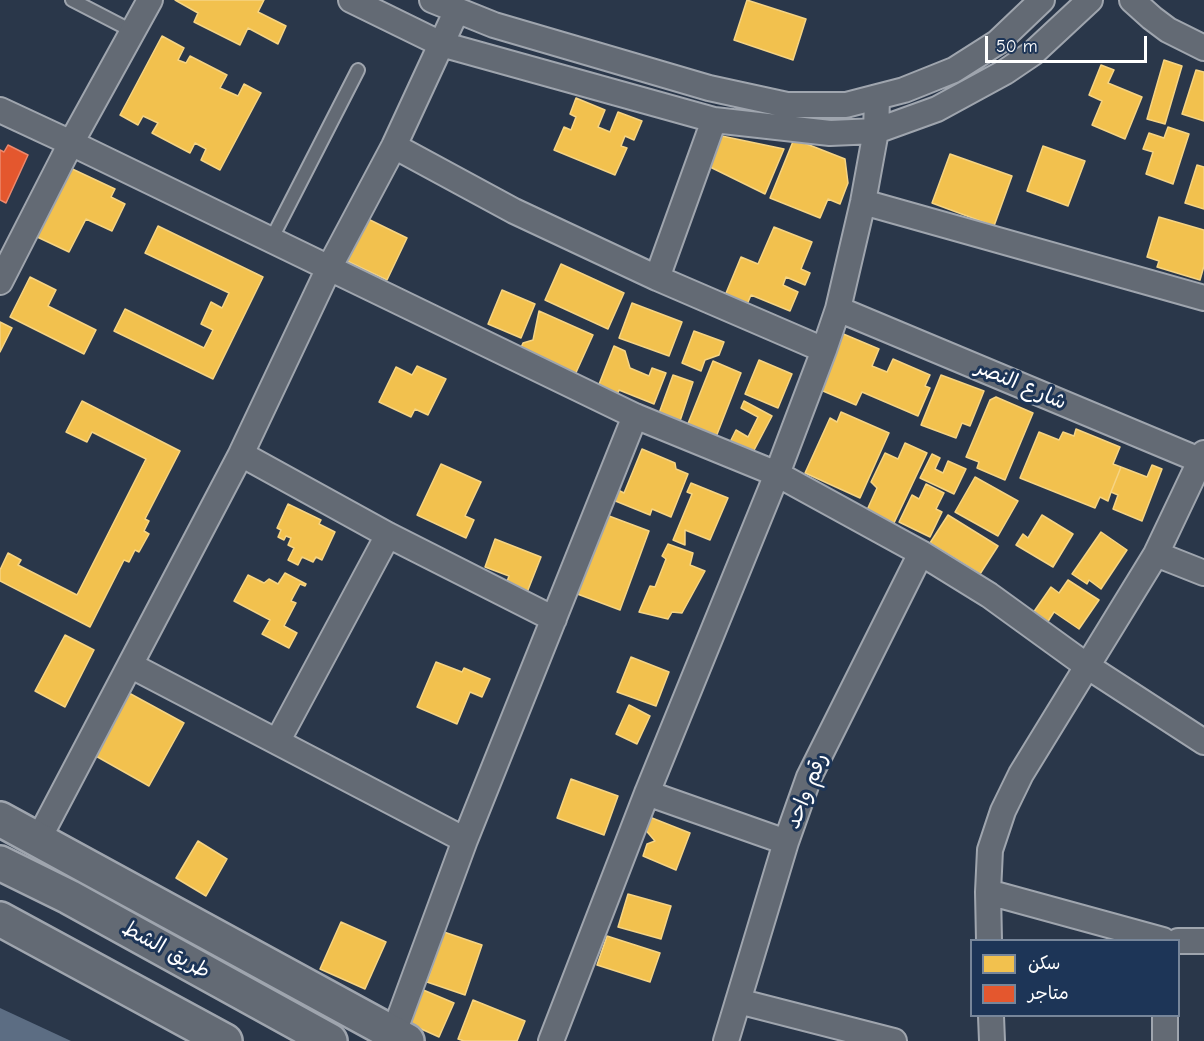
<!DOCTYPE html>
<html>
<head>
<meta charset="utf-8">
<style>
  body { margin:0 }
  #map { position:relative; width:1204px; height:1041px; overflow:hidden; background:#2a374a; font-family:"Comic Neue","Playpen Sans Arabic",sans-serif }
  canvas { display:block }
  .legend { position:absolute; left:970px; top:939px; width:210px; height:78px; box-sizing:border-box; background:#1d3557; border:2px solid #77869a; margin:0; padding:8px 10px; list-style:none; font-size:18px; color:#fff }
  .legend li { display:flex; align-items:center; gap:12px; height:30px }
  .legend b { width:30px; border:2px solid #77869a }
  .scale { position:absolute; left:985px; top:36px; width:162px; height:27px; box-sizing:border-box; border:3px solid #fff; border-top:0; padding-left:8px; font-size:18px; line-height:21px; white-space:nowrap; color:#fff; -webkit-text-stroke:4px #1d3557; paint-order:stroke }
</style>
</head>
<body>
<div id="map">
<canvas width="1204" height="1041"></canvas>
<ul class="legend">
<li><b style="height:16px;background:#f2c14e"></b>سكن</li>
<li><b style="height:16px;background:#e4572e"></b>متاجر</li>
</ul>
<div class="scale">50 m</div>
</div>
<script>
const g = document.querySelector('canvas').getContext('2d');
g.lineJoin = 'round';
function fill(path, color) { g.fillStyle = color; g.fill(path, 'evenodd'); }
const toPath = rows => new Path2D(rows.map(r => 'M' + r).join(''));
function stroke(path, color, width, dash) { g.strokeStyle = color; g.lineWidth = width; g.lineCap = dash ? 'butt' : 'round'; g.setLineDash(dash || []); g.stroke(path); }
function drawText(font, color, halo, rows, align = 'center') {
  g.font = font + ' "Comic Neue","Playpen Sans Arabic",sans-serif'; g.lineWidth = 6; g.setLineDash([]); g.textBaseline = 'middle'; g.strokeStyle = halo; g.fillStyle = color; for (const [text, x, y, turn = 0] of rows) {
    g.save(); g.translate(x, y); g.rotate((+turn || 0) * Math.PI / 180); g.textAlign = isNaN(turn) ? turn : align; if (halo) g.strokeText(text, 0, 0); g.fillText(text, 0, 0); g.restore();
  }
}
fill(toPath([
  [0,1008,71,1041,0,1041]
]), '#5c6d83');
const homes = toPath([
  [175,0,264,0,258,12,286,26,278,44,248,28,240,45,194,22,198,13,175,0],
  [747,0,806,19,793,60,734,40,747,0],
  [162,36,184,48,178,60,186,63,190,56,227,75,220,88,238,96,244,84,261,93,220,170,201,160,206,149,195,143,190,153,152,133,158,123,143,116,138,125,120,115,162,36],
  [1164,60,1182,66,1165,124,1147,119,1164,60],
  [1101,65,1114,70,1108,83,1142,97,1125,139,1092,125,1102,101,1089,95,1101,65],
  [1196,70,1204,72,1204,121,1182,114,1196,70],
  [576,98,605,110,598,127,610,132,618,112,642,121,634,140,625,136,621,146,627,148,615,175,554,150,564,127,571,130,576,117,570,114,576,98],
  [1168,127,1189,134,1173,184,1146,174,1153,152,1143,149,1149,133,1164,138,1168,127],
  [717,135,784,149,765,194,706,165,717,135],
  [794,139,845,159,848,183,840,204,828,199,820,218,770,198,794,139],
  [1043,146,1085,161,1068,206,1027,191,1043,146],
  [950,154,1012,176,994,226,932,203,950,154],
  [1197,165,1204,167,1204,209,1185,203,1197,165],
  [66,166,115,189,111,197,125,204,112,231,86,219,69,252,33,235,66,166],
  [1159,217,1204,230,1204,266,1200,280,1157,267,1159,261,1147,257,1159,217],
  [368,219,407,238,387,280,347,261,368,219],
  [158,226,263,277,213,379,114,331,125,309,204,348,213,330,201,324,211,302,222,308,229,293,145,253,158,226],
  [774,227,812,242,801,269,810,273,805,285,786,277,783,285,798,292,790,311,751,295,746,307,724,298,741,257,758,264,774,227],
  [561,264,624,293,608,329,545,300,561,264],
  [30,277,56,290,48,306,96,330,84,354,10,317,30,277],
  [502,290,535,304,521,338,488,324,502,290],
  [632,303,682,322,669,356,619,338,632,303],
  [539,311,593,335,574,377,519,352,523,343,533,340,539,311],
  [0,322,12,328,0,352,0,322],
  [694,331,724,342,719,355,705,360,701,371,682,363,694,331],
  [841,333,879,349,872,366,887,372,893,359,930,375,925,386,930,388,918,416,862,392,856,405,816,388,841,333],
  [614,346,625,351,630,368,649,376,652,368,666,373,654,404,619,390,615,400,596,392,614,346],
  [759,360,792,374,778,408,745,394,759,360],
  [713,361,741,373,716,437,687,426,713,361],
  [417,366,446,379,428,415,415,409,411,417,379,402,396,367,412,375,417,366],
  [673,375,693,382,679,424,658,416,673,375],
  [941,375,984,391,970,426,962,423,956,438,921,425,941,375],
  [996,397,1033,413,1005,480,977,468,979,462,966,457,990,400,996,397],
  [82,401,180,451,145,519,149,521,144,531,149,534,139,552,135,550,129,562,124,560,90,627,0,581,0,570,8,553,21,560,18,565,77,595,146,459,92,432,87,442,66,432,82,401],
  [744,401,772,416,751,456,729,444,736,430,748,437,758,417,741,408,744,401],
  [841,412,889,433,860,498,805,473,830,418,837,422,841,412],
  [1076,429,1120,447,1113,464,1121,467,1111,492,1108,501,1100,497,1095,508,1020,478,1039,432,1059,440,1063,432,1074,436,1076,429],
  [905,443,927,453,894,523,867,510,877,488,871,482,885,453,898,459,905,443],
  [642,449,675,463,676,469,688,474,671,517,652,509,650,515,613,500,618,490,624,493,642,449],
  [932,454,940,458,935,469,943,473,948,461,966,469,954,494,920,478,932,454],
  [441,464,481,482,465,516,474,520,466,538,417,515,441,464],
  [1152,465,1162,469,1142,521,1113,509,1118,495,1111,492,1121,467,1147,477,1152,465],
  [975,477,1018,501,998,536,955,512,975,477],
  [691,483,728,498,710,540,685,530,685,545,673,540,692,494,687,492,691,483],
  [926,484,944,493,936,509,942,512,930,537,899,522,912,495,919,499,926,484],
  [288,504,321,520,319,524,335,532,322,560,316,557,313,562,302,557,298,565,288,560,294,548,288,545,291,538,286,536,284,540,278,537,281,530,277,528,288,504],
  [601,513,649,531,620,610,572,592,601,513],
  [948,515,998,546,980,574,930,543,948,515],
  [1042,515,1073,534,1053,567,1016,545,1023,534,1028,538,1042,515],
  [1101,532,1127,550,1101,589,1089,580,1087,584,1072,574,1101,532],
  [495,539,541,557,526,595,505,587,509,576,485,567,495,539],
  [668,544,693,553,690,565,705,571,682,613,672,612,668,619,639,612,650,586,655,587,666,559,662,556,668,544],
  [285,573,306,584,305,586,300,584,291,601,296,603,284,626,297,633,289,648,262,634,270,620,234,601,248,575,264,583,269,579,278,584,285,573],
  [1068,580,1099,600,1079,629,1054,612,1047,623,1033,613,1051,587,1059,593,1068,580],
  [65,635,94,650,65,707,35,691,65,635],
  [631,657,669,672,656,706,617,692,631,657],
  [436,662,462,672,464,668,490,679,482,697,470,692,457,724,417,707,436,662],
  [129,693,184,723,149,786,94,755,129,693],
  [629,705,650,716,637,744,616,734,629,705],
  [571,779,618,796,604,835,557,818,571,779],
  [647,816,690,833,676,870,643,856,647,844,655,841,643,827,647,816],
  [198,841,227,859,206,896,176,878,198,841],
  [628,894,671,906,661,939,618,927,628,894],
  [341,922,386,942,365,989,320,969,341,922],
  [444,932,482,945,465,995,427,982,444,932],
  [607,936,660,953,650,982,597,965,607,936],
  [414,986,454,1003,439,1037,408,1023,414,986],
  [473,1000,525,1021,517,1041,464,1041,458,1039,473,1000]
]);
fill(homes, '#f2c14e');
stroke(homes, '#f6d483', 1.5);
const shops = toPath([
  [8,145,28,155,6,203,0,200,0,150,4,152,8,145]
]);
fill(shops, '#e4572e');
stroke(shops, '#ec896d', 1.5);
const lane = toPath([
  [72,0,134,32],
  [271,240,358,70]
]);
const street = toPath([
  [351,0,441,44,714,120,830,133,876,131,937,109,1005,72,1033,53,1090,0],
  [432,0,494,25,709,88,787,105,846,105,904,90,954,70,998,42,1042,0],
  [1132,0,1152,18,1168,30,1204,48],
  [0,110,71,143,635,416,777,474,921,553,989,595,1087,666,1204,742],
  [394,146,514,211,657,278,824,350],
  [863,202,1204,298],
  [657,278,714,120],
  [0,282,71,143,150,0],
  [838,309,1204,462],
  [241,454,388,535,554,619],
  [1156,554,1204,573],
  [130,665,465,840],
  [277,742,388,535],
  [647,793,786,842],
  [38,840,241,454,329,268,394,146,457,10],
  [988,892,1163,940],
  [989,940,988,892,990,850,1003,811,1021,774,1156,554,1204,453],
  [1178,941,1204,941],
  [738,1001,894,1041],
  [991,1016,992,1041],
  [1165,1016,1165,1041],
  [393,1035,465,840,635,416],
  [551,1041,647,793,777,474,824,350,838,309,863,202,876,131,877,99],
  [726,1041,786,842,809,777,921,553]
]);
const secondary = toPath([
  [0,819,407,1041]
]);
const primary = toPath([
  [0,863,69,897,330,1041],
  [0,919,225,1041]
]);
stroke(lane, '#9fa5ae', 16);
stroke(street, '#9fa5ae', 28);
stroke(secondary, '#9fa5ae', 38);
stroke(primary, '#9fa5ae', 38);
stroke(lane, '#636a74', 12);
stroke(street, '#636a74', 24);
stroke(secondary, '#636a74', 33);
stroke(primary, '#636a74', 33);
drawText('21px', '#fff', '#1d3557', [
  ["شارع النصر",1021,385,23],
  ["رقم واحد",807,791,-68],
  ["طريق الشط",166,950,29]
]);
</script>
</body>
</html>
